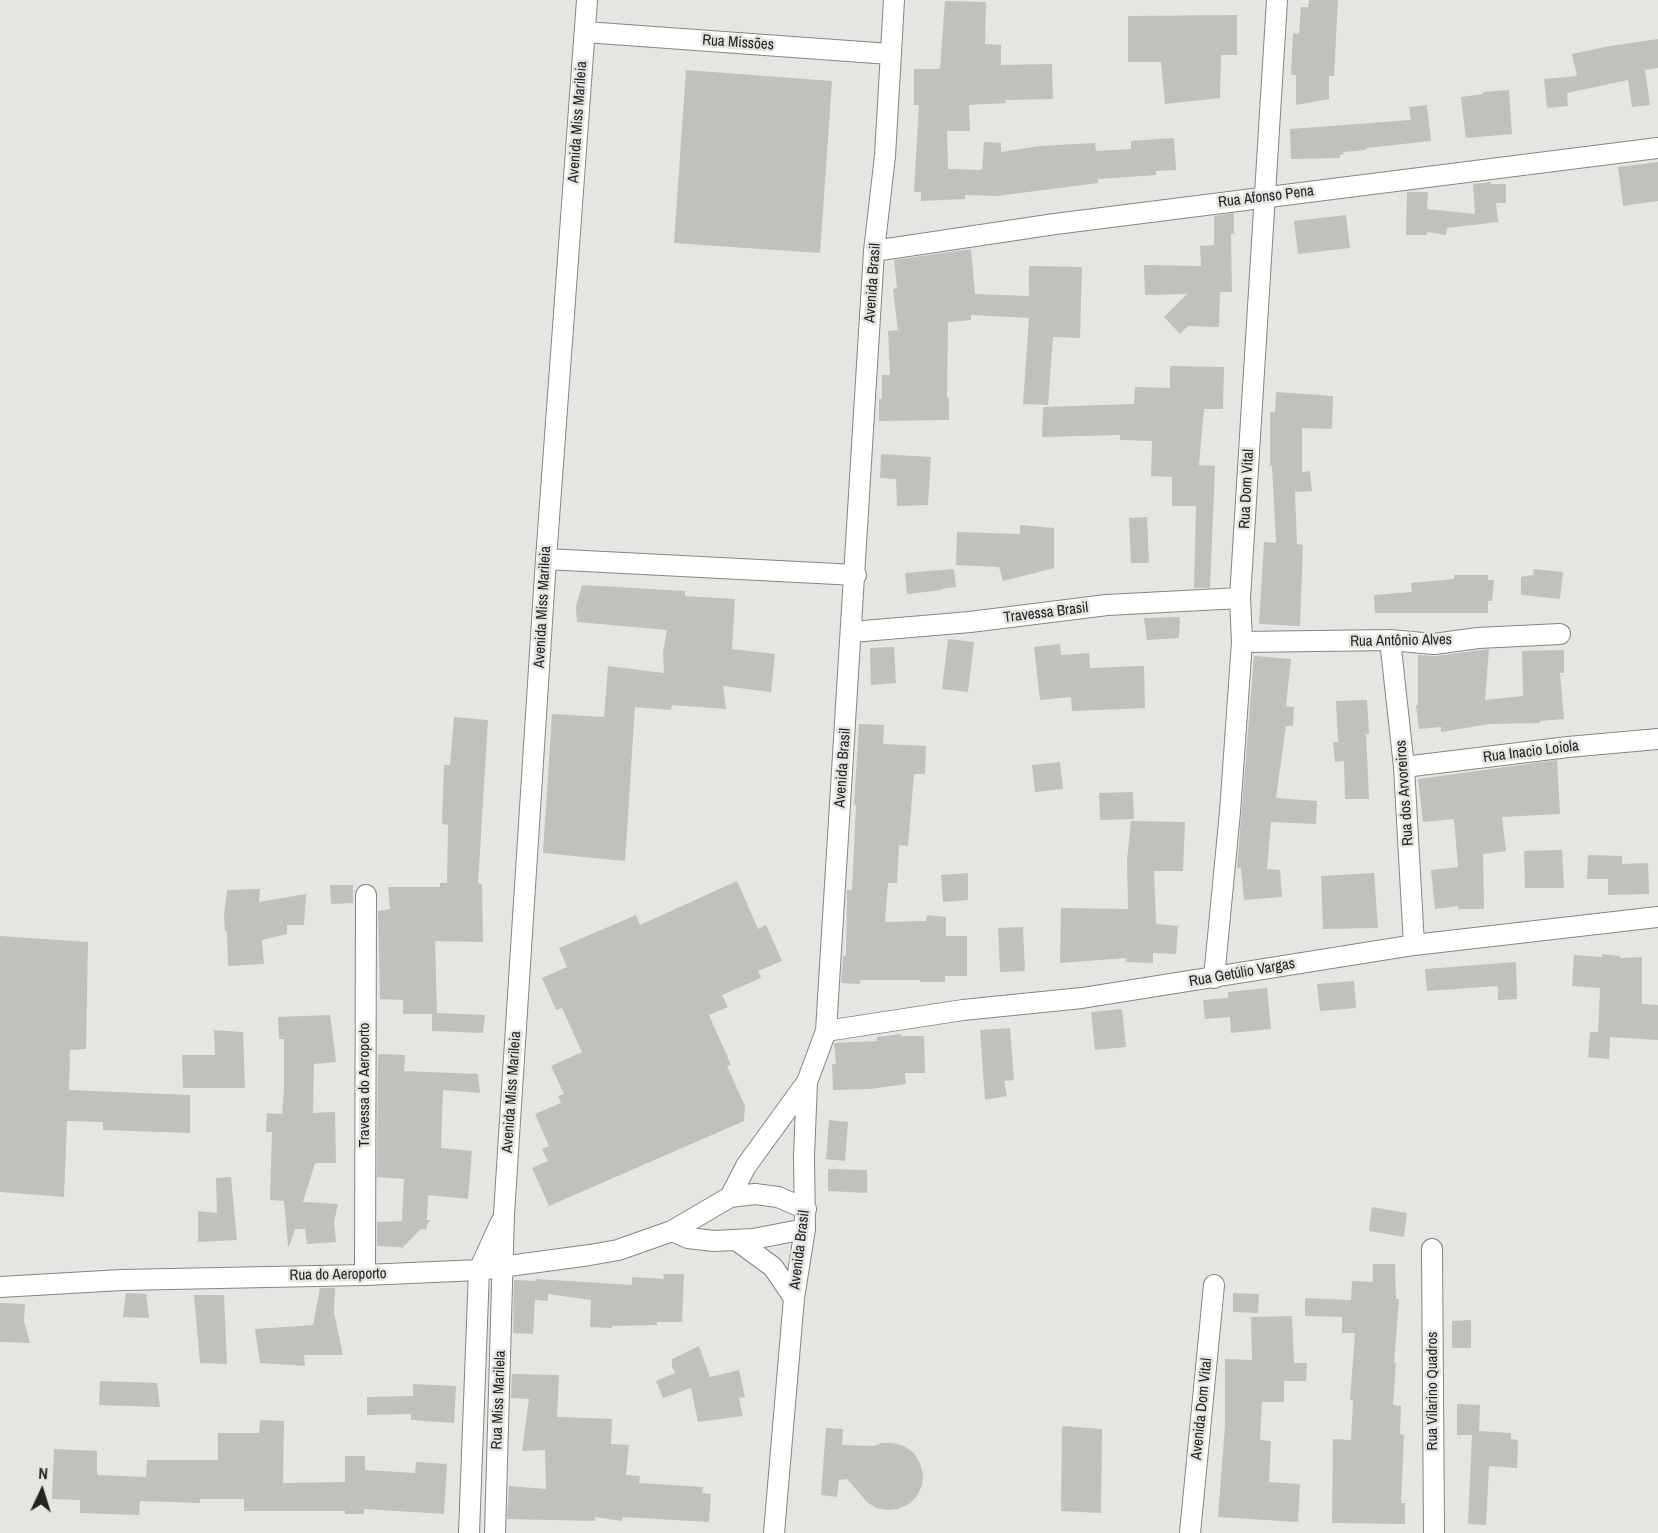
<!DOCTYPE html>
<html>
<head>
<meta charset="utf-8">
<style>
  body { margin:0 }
  #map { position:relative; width:1658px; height:1533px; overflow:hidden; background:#e6e5e2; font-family:"Archivo Narrow",sans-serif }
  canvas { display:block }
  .north { position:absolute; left:12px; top:1461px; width:60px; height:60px; -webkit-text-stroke:4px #e6e5e2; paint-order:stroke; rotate:4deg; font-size:16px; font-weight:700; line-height:24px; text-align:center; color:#242322 }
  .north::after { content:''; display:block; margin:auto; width:21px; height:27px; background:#242322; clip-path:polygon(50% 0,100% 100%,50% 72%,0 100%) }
</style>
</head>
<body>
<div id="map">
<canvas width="1658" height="1533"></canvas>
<div class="north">N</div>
</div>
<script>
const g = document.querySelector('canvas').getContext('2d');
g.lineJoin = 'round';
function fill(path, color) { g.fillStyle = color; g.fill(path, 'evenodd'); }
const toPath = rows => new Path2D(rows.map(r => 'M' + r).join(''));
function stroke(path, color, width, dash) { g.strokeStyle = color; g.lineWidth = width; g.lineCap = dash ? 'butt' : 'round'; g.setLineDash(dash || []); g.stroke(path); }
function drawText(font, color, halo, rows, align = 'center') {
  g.font = font + ' "Archivo Narrow",sans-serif'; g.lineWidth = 5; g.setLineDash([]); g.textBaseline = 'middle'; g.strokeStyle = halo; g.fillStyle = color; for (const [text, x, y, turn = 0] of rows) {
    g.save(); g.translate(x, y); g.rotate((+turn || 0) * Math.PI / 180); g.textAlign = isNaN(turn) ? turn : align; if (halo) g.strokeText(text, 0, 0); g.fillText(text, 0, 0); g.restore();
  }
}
fill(toPath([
  [1309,0,1338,0,1334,76,1329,76,1329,99,1296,105,1296,75,1291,75,1293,33,1299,34,1301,7,1308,7],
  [945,1,986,2,985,44,1001,45,1001,65,1052,64,1053,99,1005,100,1006,103,969,105,970,131,947,131,948,169,982,170,984,142,1001,143,1001,152,1039,146,1095,143,1096,151,1131,149,1131,141,1174,138,1176,170,1156,171,1156,175,1098,179,1098,183,997,196,965,195,965,199,921,201,921,192,914,192,919,105,914,105,914,69,940,69],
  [1237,15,1237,55,1221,55,1220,98,1165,104,1161,62,1128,62,1128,16],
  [1658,39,1658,68,1645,70,1650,105,1632,107,1628,80,1567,93,1568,106,1547,108,1544,79,1577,76,1572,54,1610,46],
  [686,70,832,81,820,253,674,243],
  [1509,90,1512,134,1466,138,1461,97,1483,94,1483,92],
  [1427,105,1431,141,1366,148,1366,150,1343,152,1344,154,1340,155,1340,158,1291,159,1290,129,1411,120,1409,107],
  [1658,162,1658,201,1623,206,1618,167],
  [1491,182,1491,184,1506,184,1506,203,1496,203,1498,222,1447,228,1446,235,1427,232,1427,235,1406,235,1407,192,1428,192,1427,209,1475,214,1473,184],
  [1234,213,1234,234,1231,234,1232,292,1220,292,1219,327,1188,326,1180,334,1164,317,1187,294,1145,295,1144,265,1201,266,1200,246,1214,245,1214,216],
  [1346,215,1350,248,1298,254,1294,221],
  [971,249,975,294,1029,296,1029,266,1082,267,1080,338,1053,337,1048,405,1023,404,1029,318,971,315,971,320,948,322,947,398,949,398,949,420,879,421,879,399,882,399,882,375,890,375,888,331,898,330,893,289,897,288,894,260],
  [1170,366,1224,367,1223,409,1204,409,1199,465,1215,466,1210,588,1194,588,1196,506,1172,506,1172,477,1151,476,1152,441,1120,440,1120,435,1042,437,1043,407,1134,404,1135,387,1170,388],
  [1276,392,1333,396,1332,429,1302,428,1302,472,1310,471,1312,491,1295,492,1297,544,1303,545,1300,626,1259,624,1264,542,1276,543,1272,466,1270,466,1270,412,1275,412],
  [881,454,931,457,928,505,897,506,896,479,880,478],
  [1147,517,1149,563,1131,563,1129,518],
  [1020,525,1054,528,1054,568,1003,581,999,567,956,565,957,532,1020,534],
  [954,569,956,587,942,589,942,590,907,594,905,573],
  [1534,569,1563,572,1560,599,1521,595,1521,577,1533,575],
  [1454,575,1488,575,1488,580,1494,580,1492,601,1488,601,1488,613,1375,613,1374,595,1412,592,1411,583,1454,579],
  [582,585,685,591,685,596,735,599,732,649,775,654,771,692,723,686,726,709,672,705,671,710,635,707,625,861,543,853,552,714,604,717,608,666,664,673,663,652,667,630,577,622,576,606],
  [1180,617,1179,638,1147,640,1144,618],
  [948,639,974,642,968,692,942,689],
  [1060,644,1061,655,1089,653,1090,668,1144,666,1145,708,1072,711,1071,697,1040,700,1034,647],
  [894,647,896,683,871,685,870,648],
  [1489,649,1485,700,1523,696,1522,651,1564,650,1564,673,1560,673,1564,719,1540,721,1540,723,1489,724,1441,732,1441,727,1419,729,1416,705,1418,705,1418,655,1436,656],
  [1254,656,1291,659,1286,706,1294,707,1293,726,1286,726,1276,798,1317,801,1316,824,1271,822,1267,869,1280,870,1282,897,1244,900,1241,868,1237,868],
  [1367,700,1369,734,1366,734,1369,799,1345,799,1344,761,1335,762,1333,742,1338,742,1336,701],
  [454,717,488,720,478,883,482,884,483,942,435,941,437,1013,485,1015,483,1033,432,1031,432,1014,403,1014,403,1000,380,999,378,911,390,909,388,887,440,887,440,883,447,883,448,825,442,824,444,765,450,765],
  [859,724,884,725,883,744,926,746,925,774,914,774,908,846,899,845,897,883,888,883,885,922,926,921,927,915,946,917,946,936,967,936,967,976,945,976,945,982,920,982,920,980,860,980,860,984,841,983,843,956,846,956,847,890,852,890,856,805,854,805],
  [1557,760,1560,814,1502,817,1506,851,1483,854,1484,909,1458,909,1458,906,1435,909,1431,870,1458,867,1454,819,1423,822,1418,779],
  [1060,762,1063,789,1035,792,1032,765],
  [1133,792,1134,819,1100,820,1099,793],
  [1131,821,1185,822,1183,871,1154,871,1156,924,1178,926,1176,954,1153,953,1153,963,1126,962,1126,958,1060,963,1061,908,1128,909,1127,860],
  [1562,850,1564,888,1525,888,1524,851],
  [1588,855,1622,856,1622,864,1648,863,1649,894,1608,895,1608,879,1587,879],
  [968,873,968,900,943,902,941,875],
  [1374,873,1378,928,1323,929,1321,876],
  [737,881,758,929,766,925,782,961,758,971,761,978,722,995,728,1007,709,1015,731,1065,727,1066,745,1106,744,1121,549,1206,532,1168,548,1161,542,1149,549,1146,535,1114,561,1103,558,1096,564,1094,551,1066,582,1052,562,1008,556,1010,542,978,567,967,559,948,636,915,640,925],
  [330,885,353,885,353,903,331,904],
  [260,889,259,902,306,894,304,925,287,925,287,934,262,940,264,964,228,966,227,931,225,931,224,915,227,890],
  [1023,927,1025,971,1000,972,998,928],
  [0,936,88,942,86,1049,70,1050,69,1090,190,1095,190,1133,103,1130,103,1122,67,1121,64,1197,0,1192],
  [1602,954,1620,956,1620,958,1642,957,1642,1004,1658,1005,1658,1040,1610,1037,1609,1059,1588,1057,1590,1032,1598,1032,1600,988,1572,986,1574,955,1602,957],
  [1516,962,1517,999,1498,1000,1498,986,1427,991,1425,969],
  [1354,981,1356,1008,1320,1011,1317,984],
  [1267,988,1271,1029,1231,1033,1230,1017,1205,1019,1203,1000,1228,998,1228,992],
  [1122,1009,1126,1047,1095,1050,1091,1012],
  [330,1015,336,1062,314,1064,313,1113,335,1112,336,1163,315,1163,303,1202,338,1204,334,1222,336,1242,307,1244,305,1229,295,1229,289,1247,288,1246,284,1201,270,1200,272,1132,266,1132,267,1113,282,1114,284,1090,284,1039,279,1039,278,1017],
  [1010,1028,1014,1080,1004,1081,1007,1096,985,1100,980,1030],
  [214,1030,243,1032,245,1088,183,1088,182,1055,215,1055],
  [901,1034,901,1036,924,1036,925,1073,905,1073,906,1084,870,1089,833,1090,832,1064,836,1064,834,1043,877,1041,877,1037],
  [378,1054,405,1055,404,1071,478,1074,480,1093,443,1090,441,1148,472,1151,468,1199,428,1195,427,1220,431,1220,427,1224,426,1230,421,1229,401,1249,401,1247,377,1246,377,1222,402,1221,404,1179,377,1177],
  [829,1120,848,1122,845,1161,826,1159],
  [828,1169,867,1170,867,1193,828,1191],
  [231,1177,237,1240,198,1242,198,1211,217,1213,216,1178],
  [1372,1207,1407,1213,1404,1237,1369,1231],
  [1373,1264,1395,1264,1396,1299,1399,1299,1394,1363,1396,1363,1393,1405,1401,1406,1400,1434,1404,1435,1401,1503,1405,1503,1405,1524,1332,1523,1333,1439,1351,1440,1353,1400,1350,1400,1355,1333,1342,1333,1342,1317,1305,1316,1305,1298,1351,1300,1352,1281,1373,1282],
  [663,1274,684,1274,682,1322,657,1322,657,1325,612,1326,612,1328,590,1327,591,1300,548,1294,548,1301,535,1300,533,1334,513,1333,514,1280,536,1281,536,1279,632,1285,632,1277,664,1279],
  [320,1288,335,1288,334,1313,343,1355,304,1355,305,1366,260,1363,255,1329,313,1325],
  [126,1293,146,1294,149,1318,123,1317],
  [1233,1293,1259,1294,1258,1313,1233,1312],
  [194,1295,224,1295,227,1364,200,1363],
  [0,1303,25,1304,24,1321,30,1343,0,1342],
  [1292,1316,1294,1363,1307,1363,1306,1381,1284,1381,1284,1402,1262,1402,1260,1440,1271,1441,1269,1482,1300,1484,1298,1522,1218,1517,1225,1426,1225,1359,1252,1360,1251,1317],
  [1471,1320,1471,1348,1452,1348,1452,1321],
  [699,1346,710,1377,739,1370,745,1397,739,1398,743,1416,698,1422,691,1388,663,1398,656,1381,675,1373,672,1367,672,1359],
  [512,1374,559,1375,557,1417,612,1419,611,1444,629,1445,626,1475,640,1476,639,1483,703,1487,702,1493,711,1494,709,1522,623,1517,622,1521,595,1517,595,1521,507,1519,509,1486,546,1489,545,1450,522,1451,529,1399,511,1398],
  [100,1381,157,1383,160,1407,99,1405],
  [413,1384,456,1386,454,1423,411,1420,411,1414,367,1415,367,1397,413,1396],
  [1457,1404,1480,1405,1479,1431,1511,1433,1511,1439,1518,1440,1517,1468,1489,1466,1486,1525,1468,1524,1472,1435,1457,1435],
  [260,1420,284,1421,283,1483,345,1482,345,1456,365,1456,365,1470,415,1473,416,1462,447,1464,444,1514,364,1509,364,1514,345,1514,345,1511,244,1511,244,1499,200,1499,200,1503,140,1501,139,1515,80,1513,80,1500,52,1499,54,1449,97,1451,97,1475,146,1477,147,1460,218,1460,218,1433,259,1433],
  [1062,1426,1102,1429,1101,1513,1061,1511],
  [826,1428,843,1429,842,1445,874,1446,882,1443,893,1443,904,1446,914,1453,920,1463,923,1474,922,1485,917,1496,909,1504,898,1509,887,1510,876,1508,867,1502,847,1479,839,1480,837,1497,821,1495]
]), '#c1c0bd');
const street = toPath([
  [585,32,890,54],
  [874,251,1055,224,1658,148],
  [546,559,856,575],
  [852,632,970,622,1107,605,1240,598],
  [1390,640,1404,767,1414,945],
  [1242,642,1390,640,1434,644,1478,638,1560,634],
  [1404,767,1568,747,1658,739],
  [1214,978,1230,812,1242,642,1240,598,1277,0],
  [826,1031,963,1010,1082,998,1414,945,1658,917],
  [730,1197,746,1166,807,1082],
  [672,1231,688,1238,714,1241,753,1239,805,1229],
  [736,1240,773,1267,794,1298],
  [1432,1249,1434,1533],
  [365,1275,366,895],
  [0,1287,122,1280,365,1275,479,1270,590,1255,618,1250,672,1231,730,1197,755,1194,778,1197,806,1209],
  [469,1533,479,1270,501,1222],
  [495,1533,504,1214,546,559,587,0],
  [774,1533,794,1298,805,1229,804,1156,807,1082,826,1031,874,251,885,156,894,0],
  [1190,1533,1214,1285]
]);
stroke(street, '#868582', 22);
stroke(street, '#fff', 20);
drawText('15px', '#242322', '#e6e5e2', [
  ["Rua Missões",738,43,4],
  ["Avenida Miss Marileia",578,122,-86],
  ["Rua Afonso Pena",1266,197,-7],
  ["Avenida Brasil",873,283,-86],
  ["Rua Dom Vital",1247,489,-87],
  ["Avenida Miss Marileia",543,607,-87],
  ["Travessa Brasil",1046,613,-7],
  ["Rua Antônio Alves",1401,641,-1],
  ["Rua Inacio Loiola",1531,752,-7],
  ["Avenida Brasil",843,768,-86],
  ["Rua dos Arvoreiros",1405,793,-94],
  ["Rua Getúlio Vargas",1242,973,-10],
  ["Travessa do Aeroporto",365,1085,-90],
  ["Avenida Miss Marileia",512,1092,-86],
  ["Avenida Brasil",800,1250,-83],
  ["Rua do Aeroporto",338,1275,-1],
  ["Rua Vilarino Quadros",1433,1391,-90],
  ["Rua Miss Marilela",499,1400,-88],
  ["Avenida Dom Vital",1202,1409,-84]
]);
</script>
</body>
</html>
